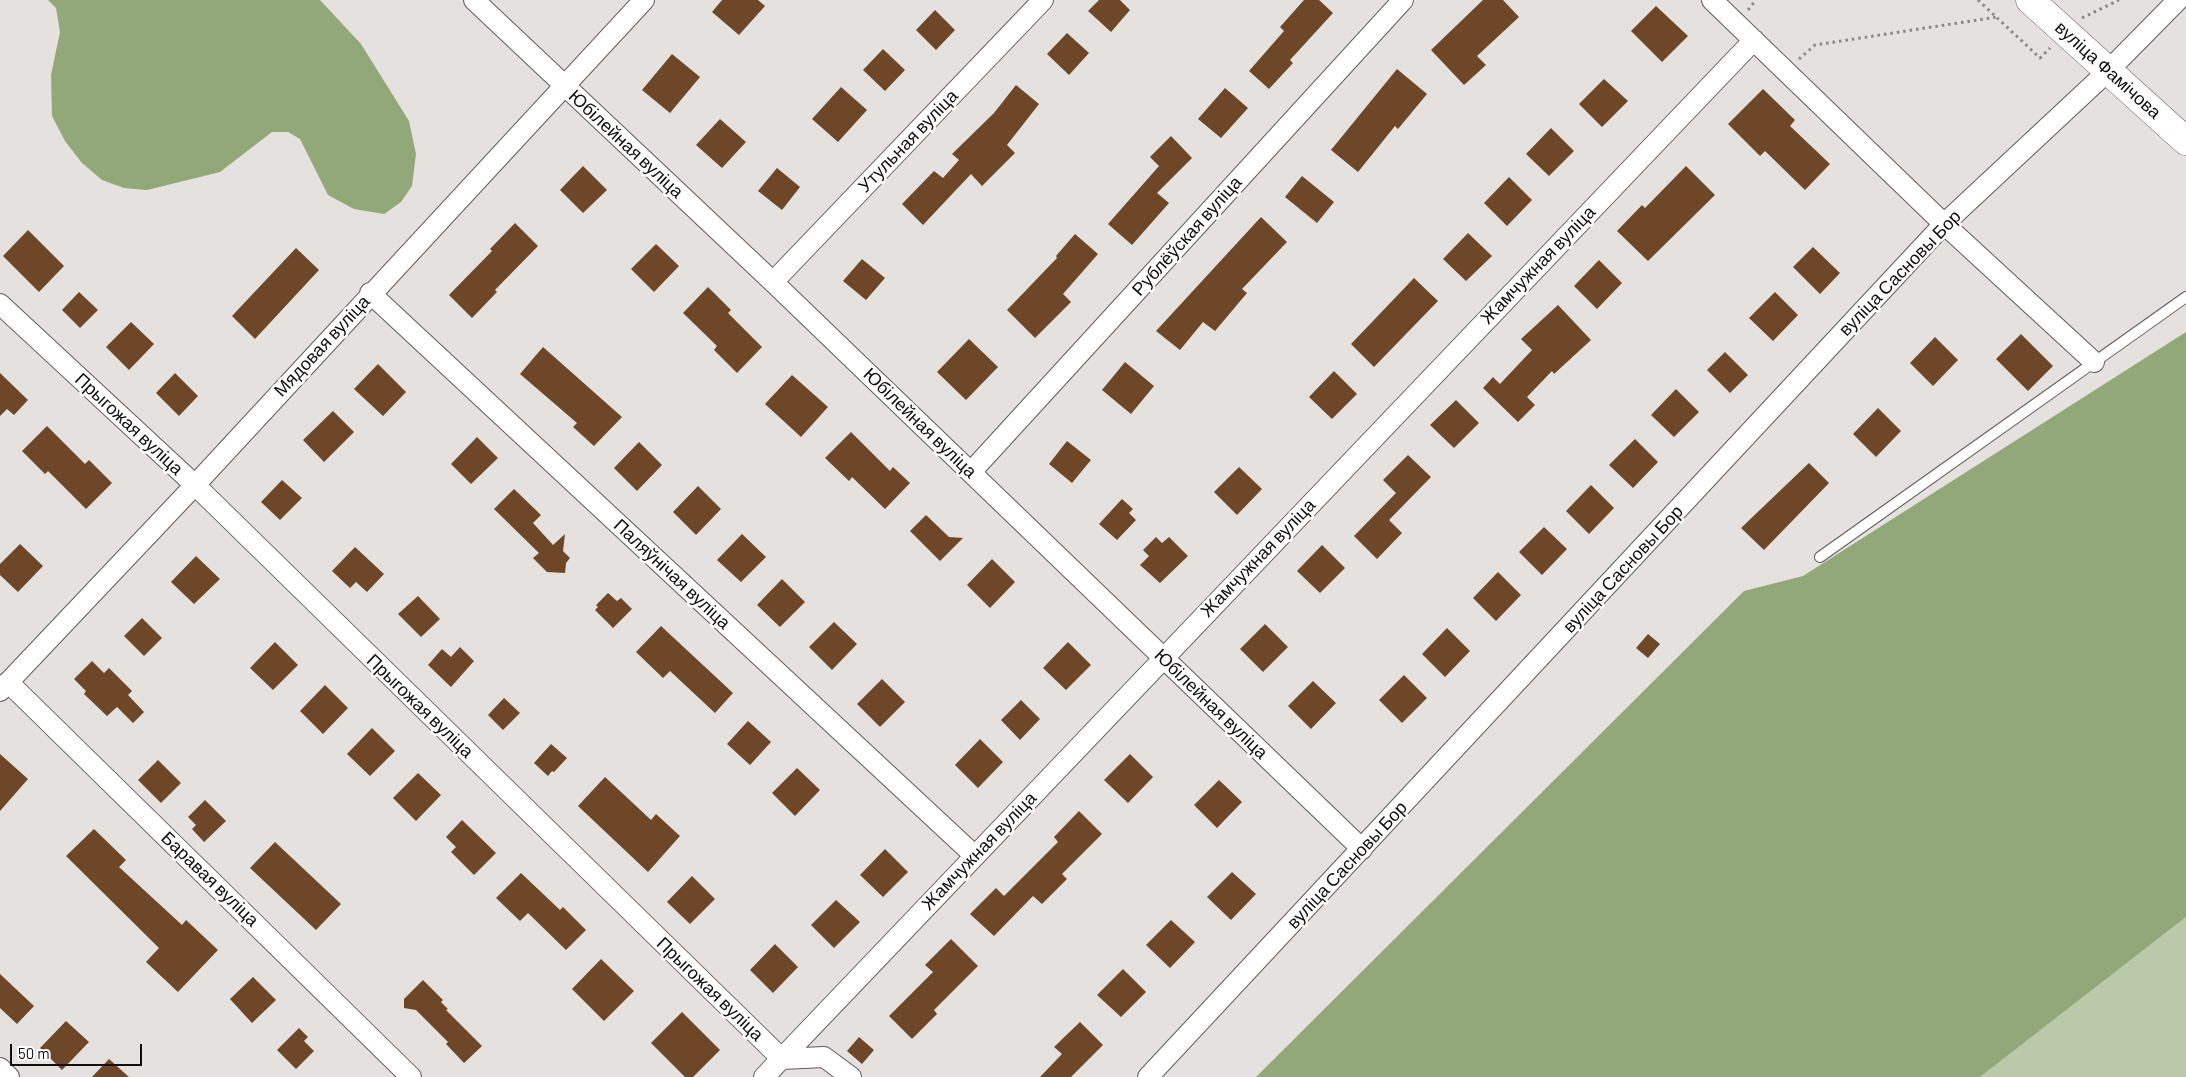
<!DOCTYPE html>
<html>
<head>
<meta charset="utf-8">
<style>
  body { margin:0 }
  #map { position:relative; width:2186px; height:1077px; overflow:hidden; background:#e5e1de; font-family:Barlow,sans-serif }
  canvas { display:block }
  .scale { position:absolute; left:10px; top:1044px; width:132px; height:22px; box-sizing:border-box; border:2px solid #100f0e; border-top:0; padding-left:6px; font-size:15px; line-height:18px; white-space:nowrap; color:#100f0e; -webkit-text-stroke:4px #fff; paint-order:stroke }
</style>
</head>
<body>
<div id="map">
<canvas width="2186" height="1077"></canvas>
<div class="scale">50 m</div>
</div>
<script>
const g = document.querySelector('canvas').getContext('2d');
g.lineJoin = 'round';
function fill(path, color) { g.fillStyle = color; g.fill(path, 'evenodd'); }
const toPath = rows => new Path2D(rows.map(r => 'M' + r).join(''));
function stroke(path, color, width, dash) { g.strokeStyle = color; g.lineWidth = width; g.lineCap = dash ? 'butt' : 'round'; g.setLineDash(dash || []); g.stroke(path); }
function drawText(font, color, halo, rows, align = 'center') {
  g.font = font + ' Barlow,sans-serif'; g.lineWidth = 5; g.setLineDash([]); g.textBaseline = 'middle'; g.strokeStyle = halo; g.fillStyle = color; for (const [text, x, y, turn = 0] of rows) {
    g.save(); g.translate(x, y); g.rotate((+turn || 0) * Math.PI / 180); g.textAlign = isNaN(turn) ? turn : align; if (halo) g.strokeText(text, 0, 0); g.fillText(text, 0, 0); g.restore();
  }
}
fill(toPath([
  [2186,917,2186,1077,1980,1077]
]), '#bac9a9');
fill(toPath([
  [48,0,320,0,361,44,409,121,416,154,412,186,401,202,384,214,354,209,328,195,300,139,288,132,272,132,220,172,147,190,124,188,102,180,82,163,65,141,52,116,51,75,60,32,56,8],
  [2186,332,2186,917,1980,1077,1256,1077,1744,591,1803,576]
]), '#93a879');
fill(toPath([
  [722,0,758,0,765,6,739,35,712,12],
  [1099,0,1120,0,1130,10,1111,32,1088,11],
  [1304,0,1319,0,1333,13,1290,60,1293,63,1269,89,1249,71,1284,31,1280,27],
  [1483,0,1503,0,1519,17,1477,56,1486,65,1464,85,1431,50],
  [1656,6,1688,36,1662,62,1631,31],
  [935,10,955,30,936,50,916,30],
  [1067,33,1089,53,1069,75,1047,54],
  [883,49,905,70,885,91,863,70],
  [672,54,700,77,670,113,642,90],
  [1397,69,1427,94,1398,129,1395,126,1358,172,1331,150],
  [1604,79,1628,101,1602,127,1579,104],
  [1016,85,1039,104,1007,145,1015,153,982,186,971,174,923,225,902,204,934,171,943,178,959,160,952,154,994,113],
  [841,87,867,110,838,142,812,119],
  [1225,88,1248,108,1221,138,1198,119],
  [1763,89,1795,120,1790,126,1830,164,1805,190,1765,151,1760,156,1728,124],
  [720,119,746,142,722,168,696,145],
  [1551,128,1574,151,1549,176,1526,154],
  [1171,136,1192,158,1157,193,1169,203,1132,245,1108,224,1159,166,1150,157],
  [583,166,607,190,583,213,560,190],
  [1686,166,1715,195,1648,261,1617,231,1642,205,1645,208],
  [777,168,800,187,782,210,758,191],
  [1302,176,1334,202,1317,223,1285,197],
  [1509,177,1532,200,1507,226,1484,203],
  [1261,217,1287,242,1242,289,1247,293,1215,331,1203,322,1180,350,1156,331],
  [515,223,538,246,495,290,497,292,472,318,449,295,492,251,490,249],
  [28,230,64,266,39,292,3,256],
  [1468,233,1492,256,1466,281,1443,259],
  [1075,234,1098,254,1063,294,1071,302,1035,338,1007,310,1057,258,1056,256],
  [656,244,679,266,654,292,631,269],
  [1813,247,1840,273,1820,294,1793,267],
  [296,248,319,270,255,339,232,316],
  [862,259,885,278,866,300,843,281],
  [1599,260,1622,283,1597,309,1574,286],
  [1414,278,1438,301,1374,367,1351,344],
  [708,287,731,310,728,313,762,347,737,373,714,350,717,346,683,313],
  [79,292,98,310,80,328,62,310],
  [1775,292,1798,315,1773,341,1749,318],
  [1558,305,1591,340,1554,374,1552,371,1527,397,1535,405,1518,422,1483,388,1493,377,1500,384,1532,350,1521,339],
  [131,322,154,344,129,370,106,347],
  [2021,334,2053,366,2028,391,1996,359],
  [1935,337,1958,360,1933,386,1910,363],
  [969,339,998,367,966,400,937,372],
  [543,347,622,417,594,446,573,427,577,423,520,374],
  [1725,352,1748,375,1730,393,1707,370],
  [1125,362,1154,386,1131,414,1102,390],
  [378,364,406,392,383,416,354,389],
  [1334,371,1357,394,1332,419,1309,397],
  [0,373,28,400,14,415,7,409,0,416],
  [175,373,198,396,179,416,156,393],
  [792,375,828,407,801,437,765,404],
  [1676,389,1699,412,1674,437,1651,415],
  [1456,400,1479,423,1454,448,1430,425],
  [1878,408,1901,431,1876,457,1853,434],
  [333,411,354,432,324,462,303,440],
  [47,426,85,464,89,460,112,483,86,509,48,471,45,474,22,451],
  [851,432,890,471,893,467,910,483,885,509,852,477,849,481,825,458],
  [477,437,498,458,471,484,451,464],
  [1635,439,1658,462,1633,488,1609,465],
  [1067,441,1091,460,1072,483,1049,464],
  [639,442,662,465,637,491,614,468],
  [1408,455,1431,477,1389,520,1402,533,1377,559,1354,536,1396,493,1383,480],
  [1809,463,1829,483,1764,550,1741,528],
  [1239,467,1262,489,1237,515,1214,492],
  [282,480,302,498,280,520,261,502],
  [1591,485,1614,508,1589,534,1566,511],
  [698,486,721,509,696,535,673,512],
  [514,489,541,515,533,523,553,545,565,534,563,551,570,558,566,563,565,573,547,572,533,558,539,553,494,509],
  [1122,499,1133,509,1129,513,1136,520,1117,540,1099,524],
  [926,515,949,537,963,538,940,561,910,531],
  [1544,527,1567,549,1542,575,1519,552],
  [742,534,766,557,741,582,717,560],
  [1156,537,1162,543,1169,537,1188,556,1160,583,1140,565,1149,556,1143,550],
  [20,544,43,566,18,592,0,575,0,564],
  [1322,545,1345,568,1320,593,1297,571],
  [355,547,384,574,367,592,356,582,350,588,332,571],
  [196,556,220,579,194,604,171,582],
  [992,559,1015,582,990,608,967,585],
  [1498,572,1521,595,1496,621,1473,598],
  [782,579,805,602,780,627,757,605],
  [608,593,617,601,621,598,632,609,613,628,595,610,598,607,596,605],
  [418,596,440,619,421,637,398,614],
  [142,618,162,638,144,656,124,636],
  [834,622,857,644,832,670,809,647],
  [1265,624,1288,647,1263,672,1240,649],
  [661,626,733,693,715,713,670,671,663,678,636,652],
  [1447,628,1470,651,1445,677,1422,654],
  [1648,634,1660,644,1648,658,1636,648],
  [275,642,298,665,273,690,250,668],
  [1068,642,1091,665,1066,690,1043,668],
  [460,647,474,661,451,687,428,665,442,649,451,657],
  [92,661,104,673,109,668,132,691,128,695,144,712,133,723,117,707,107,716,84,694,86,691,74,679],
  [1404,675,1427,698,1402,723,1379,700],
  [882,679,905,702,880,727,857,704],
  [1313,681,1336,703,1311,729,1288,706],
  [325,685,348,708,323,734,300,711],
  [504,698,520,713,503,730,488,715],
  [1021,700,1040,719,1020,740,1001,720],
  [748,721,771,742,750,765,727,744],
  [372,728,395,751,370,776,347,754],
  [980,739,1003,762,978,788,955,765],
  [551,744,567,758,554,772,552,771,548,776,534,763],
  [0,754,28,779,0,811],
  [1130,754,1153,777,1128,803,1104,780],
  [158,760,181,783,161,803,138,780],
  [797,768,820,790,795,816,772,793],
  [418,773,441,795,416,821,393,798],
  [605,777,651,820,656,814,680,836,648,872,578,806],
  [1219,780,1242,802,1217,828,1194,805],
  [205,800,226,821,204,842,192,829,196,825,188,817],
  [1079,811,1102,834,1062,874,1067,879,1042,904,1033,896,994,936,970,914,996,888,1004,896,1058,842,1054,837],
  [462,820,496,853,474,875,451,852,456,847,446,837],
  [94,829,126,860,119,867,182,925,186,920,218,950,178,992,146,962,159,948,66,856],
  [275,842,341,904,316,930,250,868],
  [885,849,908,872,883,897,860,875],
  [1232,872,1256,894,1231,920,1207,897],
  [521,873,560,910,563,907,586,930,566,950,528,913,520,921,496,898],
  [692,876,715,899,690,924,667,902],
  [836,900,860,922,834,948,811,925],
  [1171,920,1195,942,1170,968,1146,945],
  [951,939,978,966,934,1010,937,1014,912,1039,889,1016,933,972,925,965],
  [775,944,798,967,773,993,750,970],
  [601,959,634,991,604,1021,572,989],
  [1123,969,1146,992,1121,1017,1097,995],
  [0,974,34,1006,17,1024,0,1008],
  [253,977,276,1000,252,1023,230,999],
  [423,980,443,1000,441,1002,448,1009,446,1010,482,1046,464,1063,446,1044,448,1042,416,1010,404,1008,404,999],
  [682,1012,720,1050,693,1077,685,1077,651,1043],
  [66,1021,89,1042,62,1070,40,1048],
  [1080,1022,1103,1045,1071,1077,1040,1077,1062,1054,1054,1047],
  [299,1028,308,1037,304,1041,314,1051,296,1069,277,1050],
  [859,1037,874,1050,862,1064,847,1051],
  [109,1059,129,1077,92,1077]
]), '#6e4628');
const service = toPath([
  [1820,557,2186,297]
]);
const minor = toPath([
  [474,0,773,282,1362,849],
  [1712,0,1944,224,2094,362],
  [773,282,1043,0],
  [370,293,975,856],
  [0,304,195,485,782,1059,824,1057,851,1077],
  [971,472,1403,0],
  [8,682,411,1077],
  [0,691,195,485,644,0],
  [0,1068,9,1077],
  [764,1077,1754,40],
  [1148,1077,1944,224,2108,71,2178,0]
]);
const secondary = toPath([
  [2030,0,2186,141]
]);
stroke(service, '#605c59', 12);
stroke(minor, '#605c59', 22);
stroke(secondary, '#605c59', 29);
stroke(toPath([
  [1978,0,2040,58,2050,48],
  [1748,10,1756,0],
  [2082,18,2119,0],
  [1799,59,1815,45,1997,17]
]), '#898784', 3, [2.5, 4]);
stroke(service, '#fff', 10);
stroke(minor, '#fff', 20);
stroke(secondary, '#fff', 28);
drawText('18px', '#100f0e', '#fff', [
  ["вуліца Фамічова",2108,70,42],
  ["Утульная вуліца",908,141,-46],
  ["Юбілейная вуліца",626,144,43],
  ["Рублёўская вуліца",1187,236,-48],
  ["Жамчужная вуліца",1538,265,-46],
  ["вуліца Сасновы Бор",1900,273,-46],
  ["Мядовая вуліца",322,346,-47],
  ["Юбілейная вуліца",920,423,44],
  ["Прыгожая вуліца",129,424,43],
  ["Жамчужная вуліца",1258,558,-46],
  ["вуліца Сасновы Бор",1623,569,-47],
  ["Паляўнічая вуліца",672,574,43],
  ["Юбілейная вуліца",1211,704,44],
  ["Прыгожая вуліца",420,706,44],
  ["Жамчужная вуліца",979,851,-46],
  ["вуліца Сасновы Бор",1347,865,-47],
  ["Баравая вуліца",210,879,44],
  ["Прыгожая вуліца",710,989,44]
]);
</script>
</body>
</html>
